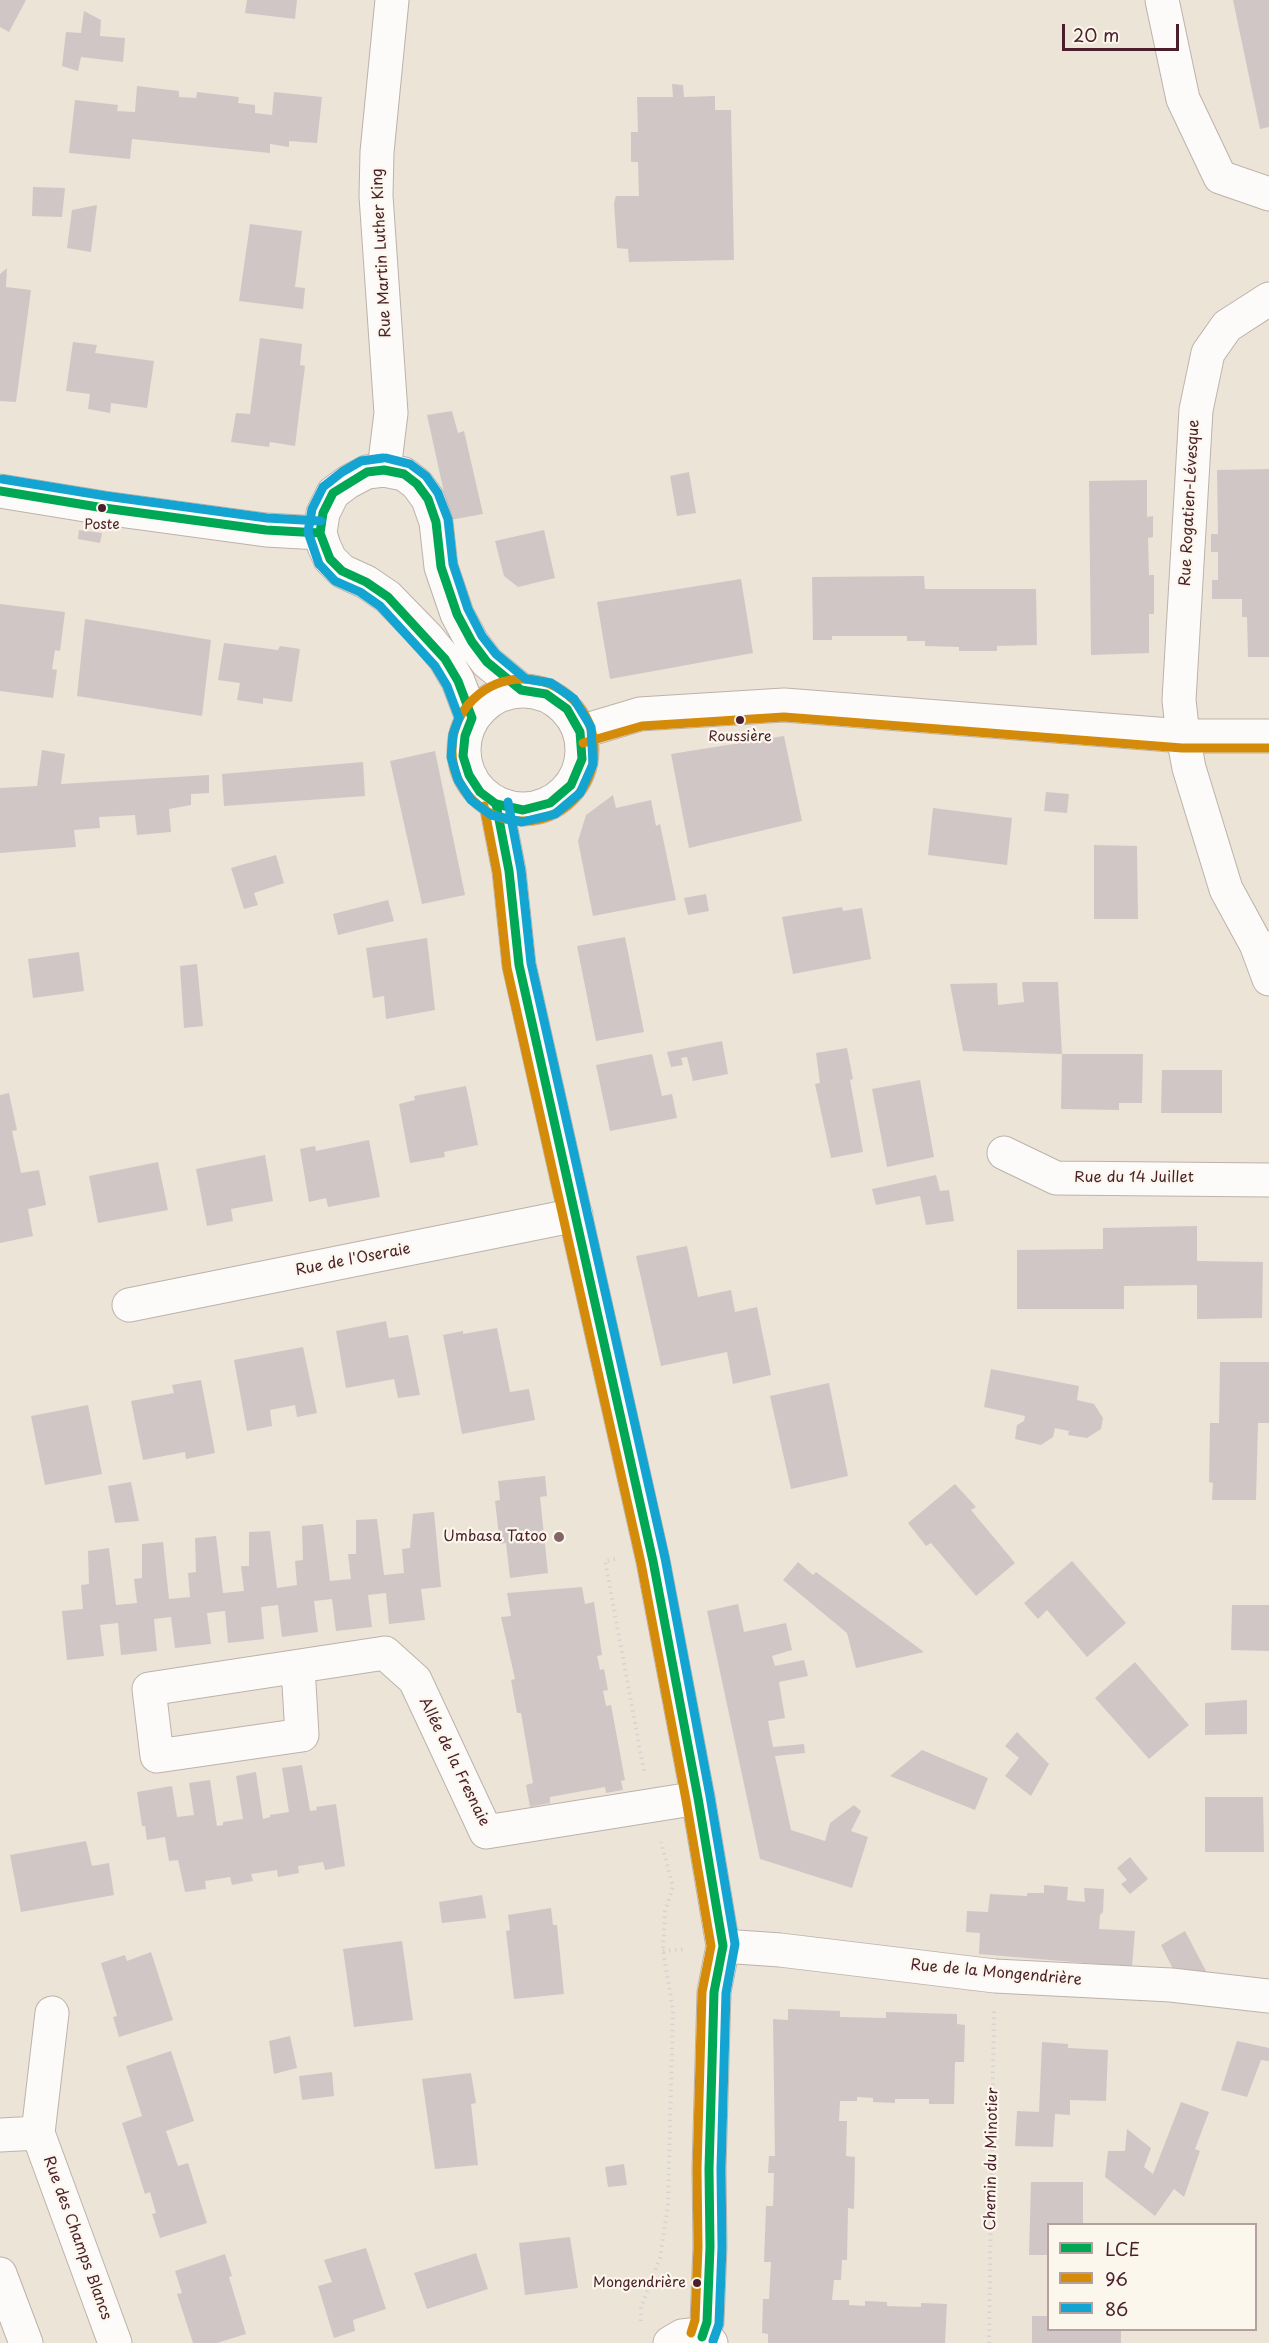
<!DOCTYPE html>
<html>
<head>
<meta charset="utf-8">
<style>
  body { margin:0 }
  #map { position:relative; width:1269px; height:2343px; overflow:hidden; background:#ece4d6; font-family:"Playpen Sans",sans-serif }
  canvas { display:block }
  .legend { position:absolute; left:1047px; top:2223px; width:210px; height:108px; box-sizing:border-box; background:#fbf7ec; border:2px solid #b4a19f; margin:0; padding:8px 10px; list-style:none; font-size:18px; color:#4a1f2b }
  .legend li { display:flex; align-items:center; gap:12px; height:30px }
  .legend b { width:30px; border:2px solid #b4a19f }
  .scale { position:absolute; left:1062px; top:24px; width:117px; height:27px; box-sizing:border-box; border:3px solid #4a1f2b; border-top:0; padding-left:8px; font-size:18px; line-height:21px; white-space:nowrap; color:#4a1f2b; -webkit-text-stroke:4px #fbf7ec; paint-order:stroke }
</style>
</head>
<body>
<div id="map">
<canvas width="1269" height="2343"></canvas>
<ul class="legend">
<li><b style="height:8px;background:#00a754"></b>LCE</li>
<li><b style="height:8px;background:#d48b09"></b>96</li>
<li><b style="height:8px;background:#14a4d2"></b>86</li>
</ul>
<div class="scale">20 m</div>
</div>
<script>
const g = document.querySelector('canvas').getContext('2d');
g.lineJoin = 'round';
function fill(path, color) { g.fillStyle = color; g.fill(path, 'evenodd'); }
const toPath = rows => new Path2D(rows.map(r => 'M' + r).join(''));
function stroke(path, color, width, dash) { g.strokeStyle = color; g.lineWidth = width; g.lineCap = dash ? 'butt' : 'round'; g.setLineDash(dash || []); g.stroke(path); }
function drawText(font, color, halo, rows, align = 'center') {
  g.font = font + ' "Playpen Sans",sans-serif'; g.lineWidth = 4.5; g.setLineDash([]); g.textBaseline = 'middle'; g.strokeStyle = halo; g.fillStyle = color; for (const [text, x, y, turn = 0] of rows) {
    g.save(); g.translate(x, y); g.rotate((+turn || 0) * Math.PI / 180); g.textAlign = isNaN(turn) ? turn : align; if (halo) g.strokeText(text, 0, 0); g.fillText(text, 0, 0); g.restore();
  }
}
fill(toPath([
  [0,0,26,0,9,32,0,27],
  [247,0,297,0,295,19,245,13],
  [1233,0,1269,0,1269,127,1260,129],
  [84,11,101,20,100,36,125,38,123,62,81,57,78,71,62,66,66,32,81,33],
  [672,84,683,85,684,97,715,96,715,110,731,110,734,260,629,262,628,249,617,248,614,203,616,196,639,196,638,162,631,162,631,132,638,132,637,97,673,97],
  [137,86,179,91,179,97,196,98,197,92,239,97,238,103,255,105,255,113,272,115,274,92,322,97,317,143,289,141,289,147,270,144,270,153,132,139,130,159,69,153,75,100,118,105,117,111,135,112],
  [33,187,65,188,62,217,32,216],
  [97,205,91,252,67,248,72,210],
  [250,224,302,231,295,287,305,288,303,309,239,301],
  [7,268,6,287,31,290,16,402,0,401,0,274],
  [260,338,302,344,300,365,305,366,295,446,270,442,269,447,231,442,236,413,250,414],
  [73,342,97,345,95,353,154,361,147,408,111,403,110,413,88,409,90,394,66,391],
  [452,411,458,433,464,431,483,514,450,520,427,415],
  [1269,469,1269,657,1248,657,1247,617,1242,617,1242,599,1212,599,1212,580,1218,580,1218,552,1211,552,1211,534,1218,534,1217,470],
  [689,472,696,513,677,516,670,476],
  [1147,480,1147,517,1153,516,1153,537,1148,538,1149,575,1154,575,1154,614,1149,614,1149,653,1091,655,1089,481],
  [79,530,102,533,100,543,78,539],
  [544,530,555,578,518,587,504,576,495,541],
  [924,576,925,589,1036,589,1037,645,997,646,997,651,959,651,959,647,925,646,925,641,907,641,907,636,832,636,832,640,813,640,812,577],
  [741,579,753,653,610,679,597,602],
  [0,604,65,612,60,651,55,650,52,669,57,670,53,698,0,691],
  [85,619,211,640,202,716,77,696],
  [224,643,278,650,280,646,300,649,292,702,263,698,263,704,237,700,240,683,218,680],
  [784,736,802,821,689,848,671,754],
  [42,750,65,754,61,784,209,775,209,793,191,794,191,805,169,809,171,832,137,835,135,815,99,817,100,828,74,830,76,847,0,853,0,788,37,786],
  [435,751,465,895,422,904,390,761],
  [363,762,365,796,224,806,222,774],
  [1046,792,1069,794,1067,813,1044,811],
  [613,795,616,808,651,800,656,826,660,824,676,900,593,916,578,841,586,815],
  [933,808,1012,818,1007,865,928,855],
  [1094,845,1137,846,1138,919,1094,919],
  [276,855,284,883,254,893,258,905,244,909,231,868],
  [706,894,709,911,688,915,684,898],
  [388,900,394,921,338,935,333,914],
  [842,907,843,911,862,908,871,959,793,974,782,917],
  [625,937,644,1032,596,1041,577,946],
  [427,938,435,1010,386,1019,384,996,373,998,366,948],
  [79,952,84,991,33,998,28,959],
  [197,964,203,1026,184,1028,180,966],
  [1022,982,1058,982,1062,1054,963,1051,950,984,997,983,998,1005,1024,1002],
  [722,1041,728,1074,693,1081,687,1057,681,1058,683,1065,671,1067,667,1052],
  [847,1048,853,1079,850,1080,863,1152,831,1158,815,1084,820,1083,816,1053],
  [652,1054,662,1096,672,1094,677,1118,610,1131,596,1065],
  [1062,1054,1143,1054,1142,1103,1119,1103,1119,1110,1061,1109],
  [1162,1070,1222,1070,1222,1113,1161,1113],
  [920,1080,934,1157,887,1167,872,1089],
  [466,1086,478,1145,444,1152,445,1157,410,1163,399,1104,415,1100,414,1096],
  [9,1093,17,1130,12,1131,21,1173,39,1170,46,1205,28,1209,33,1236,0,1243,0,1095],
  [369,1140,380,1197,328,1207,326,1198,309,1202,300,1149,315,1146,316,1151],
  [265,1155,273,1201,231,1209,233,1221,207,1226,196,1169],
  [158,1162,168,1210,98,1223,89,1176],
  [936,1175,940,1191,949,1190,954,1221,926,1225,920,1196,876,1205,872,1189],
  [1197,1226,1197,1261,1263,1262,1262,1318,1197,1319,1197,1285,1124,1286,1124,1309,1017,1309,1017,1250,1103,1249,1103,1228],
  [687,1246,698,1297,731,1290,735,1312,757,1307,771,1375,733,1384,727,1352,661,1366,636,1256],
  [386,1321,389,1338,408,1335,420,1395,398,1398,394,1379,346,1388,336,1331],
  [497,1328,510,1392,529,1389,535,1420,462,1434,443,1335,463,1331,463,1334],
  [303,1347,317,1413,297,1417,295,1405,270,1410,272,1426,247,1431,234,1360],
  [1220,1362,1269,1362,1269,1423,1258,1423,1256,1500,1212,1500,1213,1483,1209,1482,1210,1423,1219,1423],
  [991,1369,1079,1386,1077,1400,1094,1404,1103,1418,1101,1429,1087,1438,1068,1435,1069,1431,1055,1428,1053,1437,1041,1445,1015,1439,1017,1425,1024,1421,1025,1416,984,1407],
  [201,1380,215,1453,186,1459,185,1452,143,1460,131,1401,174,1393,172,1385],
  [829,1383,848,1476,791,1489,770,1396],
  [88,1405,102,1474,45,1485,31,1416],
  [545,1476,547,1496,540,1497,548,1573,510,1578,506,1543,500,1544,495,1501,500,1500,498,1481],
  [131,1482,139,1521,115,1523,108,1486],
  [955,1484,976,1507,971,1510,1015,1563,976,1596,931,1543,926,1546,908,1523],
  [434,1512,441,1587,421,1589,425,1620,389,1624,386,1593,368,1595,372,1627,336,1631,332,1599,314,1601,318,1632,282,1637,278,1605,261,1607,264,1639,228,1643,225,1611,207,1613,211,1644,175,1648,171,1617,154,1619,157,1651,121,1655,118,1623,100,1625,104,1656,67,1660,62,1611,83,1609,81,1585,89,1584,88,1551,109,1548,116,1605,137,1603,134,1579,142,1578,142,1544,163,1542,169,1599,190,1597,188,1573,196,1572,195,1538,216,1536,223,1593,244,1591,241,1566,249,1566,249,1532,270,1531,277,1588,297,1585,295,1561,303,1560,302,1526,323,1524,330,1581,351,1579,348,1554,356,1554,356,1520,377,1519,384,1575,404,1573,402,1549,410,1548,413,1514],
  [1072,1561,1126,1623,1087,1657,1047,1610,1038,1619,1024,1603],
  [798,1562,813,1575,816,1572,924,1652,856,1668,847,1633,783,1580],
  [582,1587,585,1604,594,1602,602,1655,597,1656,600,1670,604,1669,608,1690,603,1691,606,1706,611,1705,625,1780,621,1781,623,1790,606,1793,605,1787,550,1797,550,1803,530,1807,526,1785,533,1783,521,1713,517,1713,511,1680,515,1679,501,1617,511,1616,507,1593],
  [738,1604,744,1632,786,1623,792,1650,772,1656,775,1666,804,1660,808,1676,779,1682,785,1718,768,1721,773,1747,804,1744,805,1753,775,1756,791,1830,825,1841,830,1823,854,1805,861,1811,851,1831,868,1837,852,1888,760,1859,707,1611],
  [1232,1605,1269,1605,1269,1651,1231,1650],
  [1135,1662,1189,1725,1149,1759,1095,1698],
  [1247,1700,1247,1734,1205,1735,1205,1703],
  [1017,1732,1049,1764,1031,1796,1005,1776,1019,1758,1005,1746],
  [922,1750,988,1778,975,1810,890,1776],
  [302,1765,310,1811,317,1810,316,1807,336,1804,345,1866,325,1870,323,1862,298,1866,299,1873,278,1877,277,1870,251,1874,253,1881,232,1885,230,1877,205,1881,206,1889,185,1892,178,1860,169,1861,165,1837,147,1840,145,1826,142,1826,137,1792,172,1786,177,1817,194,1815,189,1783,210,1780,217,1826,223,1825,223,1822,243,1819,236,1776,256,1772,263,1819,270,1817,270,1815,289,1812,282,1768],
  [1205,1797,1263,1797,1264,1852,1205,1852],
  [86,1841,92,1866,109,1863,114,1895,21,1912,10,1855],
  [1130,1857,1148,1879,1130,1894,1121,1884,1127,1880,1117,1868],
  [1044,1885,1068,1887,1067,1900,1085,1902,1084,1888,1104,1889,1103,1912,1100,1915,1099,1929,1135,1931,1132,1967,979,1954,980,1933,966,1932,967,1911,988,1912,990,1894,1027,1896,1027,1893,1044,1893],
  [482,1895,486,1918,442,1923,439,1902],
  [551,1908,553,1925,557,1925,564,1994,514,1999,506,1931,510,1930,508,1915],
  [1185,1931,1207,1973,1174,1971,1161,1945],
  [402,1941,413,2020,354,2027,343,1949],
  [151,1952,173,2020,119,2037,113,2017,117,2016,101,1963,125,1955,127,1961],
  [788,2009,840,2011,840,2017,886,2018,886,2012,957,2014,957,2024,965,2025,964,2062,955,2062,954,2104,929,2104,929,2099,895,2099,895,2103,873,2102,873,2098,857,2097,857,2101,840,2101,839,2121,847,2121,846,2156,855,2157,854,2209,848,2208,847,2260,842,2260,841,2280,834,2280,832,2300,849,2300,849,2305,865,2306,865,2301,887,2302,887,2306,921,2307,921,2303,947,2304,945,2343,768,2343,768,2334,762,2333,763,2299,769,2299,771,2262,764,2262,766,2206,773,2206,774,2173,768,2173,769,2156,775,2156,773,2019,788,2020],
  [290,2036,297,2068,274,2074,269,2041],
  [1237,2041,1269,2048,1269,2061,1261,2060,1247,2097,1221,2090],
  [1042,2042,1068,2044,1068,2048,1108,2050,1106,2101,1070,2100,1070,2115,1055,2114,1053,2147,1015,2146,1017,2111,1039,2112],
  [171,2051,194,2121,166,2131,178,2166,188,2163,207,2223,160,2238,152,2214,156,2213,150,2192,145,2194,122,2123,142,2116,126,2066],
  [332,2072,334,2096,302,2100,299,2076],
  [471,2073,476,2103,471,2104,478,2165,435,2169,422,2079],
  [1181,2102,1209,2112,1195,2149,1200,2151,1184,2197,1174,2189,1155,2216,1105,2177,1108,2151,1125,2151,1127,2129,1151,2148,1144,2167,1153,2174],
  [624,2164,627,2185,608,2187,605,2167],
  [1031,2182,1083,2182,1083,2224,1048,2224,1048,2255,1029,2255],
  [570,2237,578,2288,525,2295,519,2243],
  [366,2248,386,2309,353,2320,355,2331,334,2338,318,2286,332,2282,324,2260],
  [476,2253,488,2289,427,2309,414,2273],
  [225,2254,232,2276,229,2277,246,2334,217,2343,193,2343,177,2294,182,2293,175,2271],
  [1032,2316,1048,2316,1048,2330,1121,2330,1121,2343,1032,2343]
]), '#d1c6c6');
const minor = toPath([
  [1162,0,1183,99,1220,177,1269,194],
  [1269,299,1227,326,1208,353,1196,410,1179,700,1183,736,1189,768,1226,889,1256,944,1269,950],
  [384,470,391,413,376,196,377,152,392,0],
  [1256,944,1269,979],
  [1004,1153,1056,1178,1269,1180],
  [129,1305,576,1215],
  [298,1667,302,1735,157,1756,149,1689,385,1653,415,1680,486,1832,698,1798],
  [723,1946,780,1950,995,1976,1171,1985,1269,1996],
  [38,2133,52,2013],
  [0,2135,38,2133,115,2343],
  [0,2274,26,2343]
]);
const tertiary = toPath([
  [0,491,104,508,266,530,320,533],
  '464 750a59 59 0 1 1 118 0a59 59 0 1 1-118 0Z',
  [472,718,458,681,445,659,427,637,388,597,366,582,342,571,330,559,324,546,320,533,323,513,333,493,348,482,367,472,384,470,404,474,417,484,428,499,436,522,441,567,457,614,472,642,487,662,521,690],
  [580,732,640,714,784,705,1183,736,1269,736],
  [496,804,509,871,519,965,653,1561,698,1798,723,1946,714,1992,709,2169,710,2247,707,2322,702,2337],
  [670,2343,682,2336,691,2335,701,2337,711,2343]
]);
stroke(minor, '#bcb2ab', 35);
stroke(tertiary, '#bcb2ab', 35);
stroke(toPath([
  [615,1559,605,1561,644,1771],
  [663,1951,686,1949],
  [641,2321,641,2307,660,2258,668,2205,673,2010,663,1951,665,1912,673,1886,661,1842],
  [989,2343,994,2011]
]), '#d8d3d1', 4, [1.5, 4.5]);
stroke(minor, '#fcfbf9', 33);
stroke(tertiary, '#fcfbf9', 33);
stroke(toPath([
  [384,470,404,474,417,484,428,499,436,522,441,567,457,614,472,642,487,662,521,690,546,694,567,709,580,732,582,759,571,785,550,803,523,810,496,804,480,792,469,775,463,756,465,736,472,718,458,681,445,659,388,597,366,582,342,571,330,559,320,533,323,513,333,493,367,472,384,470],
  [0,491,104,508,266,530,320,533],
  [496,804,509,871,519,965,653,1561,698,1798,723,1946,714,1992,709,2169,710,2247,707,2322,702,2337]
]), '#00a754', 9);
stroke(toPath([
  '452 750a71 71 0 1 1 142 0a71 71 0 1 1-142 0Z',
  [583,743,642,726,784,717,1182,748,1269,748],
  [484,806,497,873,507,968,641,1563,686,1800,711,1946,702,1992,697,2169,698,2247,695,2320,691,2333]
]), '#d48b09', 9);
stroke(toPath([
  [383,458,361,461,342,472,323,487,312,509,308,532,319,564,335,581,360,592,380,606,435,666,447,686,459,718,453,734,451,757,458,780,471,800,491,815,522,822,555,814,580,793,593,764,591,727,574,699,551,683,526,679,496,654,482,636,468,609,453,564,448,519,438,493,426,476,410,464,386,458],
  [2,479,106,496,267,518,321,521],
  [508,802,521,870,531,963,665,1558,710,1796,735,1944,726,1993,721,2169,722,2247,719,2324,713,2341]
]), '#14a4d2', 9);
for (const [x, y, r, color] of [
  [102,508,5,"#4a1f2b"],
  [740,720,5,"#4a1f2b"],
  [559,1537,6,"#836467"],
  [697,2283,5,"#4a1f2b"]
]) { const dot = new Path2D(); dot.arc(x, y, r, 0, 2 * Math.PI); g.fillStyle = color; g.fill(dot); stroke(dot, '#fbf7ec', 2); }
drawText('14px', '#4a1f2b', '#fbf7ec', [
  ["Poste",102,525],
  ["Roussière",740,737],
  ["Mongendrière",686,2283,"right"]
]);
drawText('15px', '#4a1f2b', '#fbf7ec', [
  ["Rue Martin Luther King",382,253,-93],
  ["Rue Rogatien-Lévesque",1190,503,-87],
  ["Rue du 14 Juillet",1134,1178],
  ["Rue de l'Oseraie",353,1260,-11],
  ["Allée de la Fresnaie",454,1762,64],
  ["Rue de la Mongendrière",996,1973,5],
  ["Chemin du Minotier",992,2159,-89],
  ["Rue des Champs Blancs",77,2238,70]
]);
drawText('15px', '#4a1f2b', '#fbf7ec', [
  ["Umbasa Tatoo",547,1537]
], 'right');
</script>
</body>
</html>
